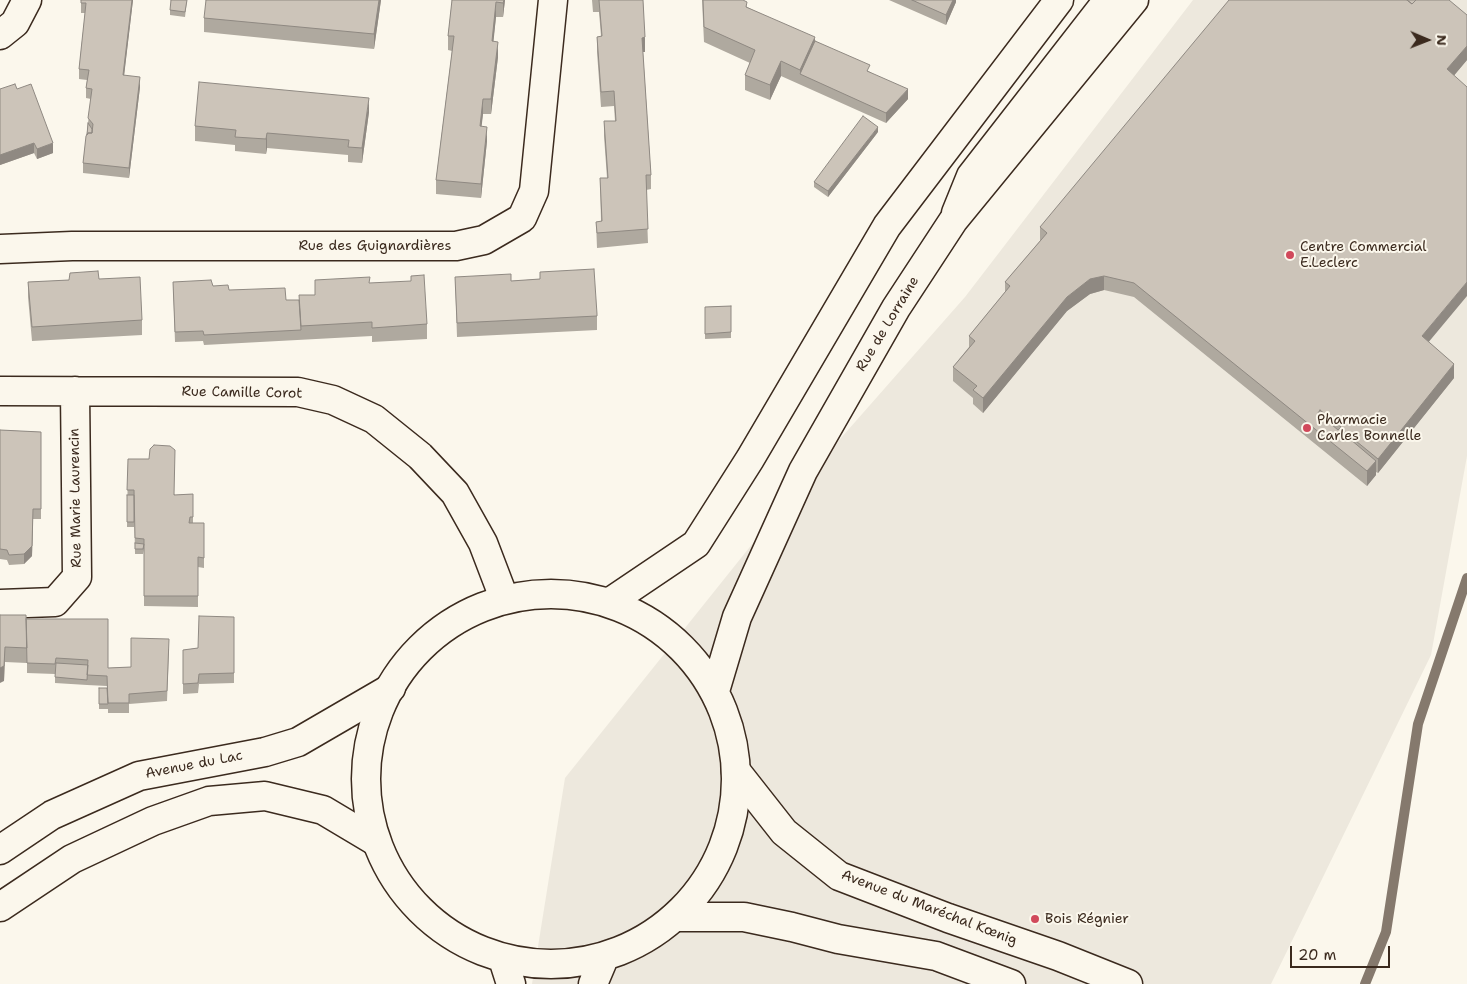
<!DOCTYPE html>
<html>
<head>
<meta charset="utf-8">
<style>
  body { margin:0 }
  #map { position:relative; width:1467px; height:984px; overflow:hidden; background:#fbf7ec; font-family:"Shantell Sans",sans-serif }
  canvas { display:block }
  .north { position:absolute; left:1402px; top:15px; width:50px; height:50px; -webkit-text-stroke:4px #fbf7ec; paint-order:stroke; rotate:91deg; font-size:14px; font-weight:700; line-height:20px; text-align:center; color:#3b2a1e }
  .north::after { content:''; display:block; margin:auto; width:18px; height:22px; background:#3b2a1e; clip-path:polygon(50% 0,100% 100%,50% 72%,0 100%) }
  .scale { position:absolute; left:1290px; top:946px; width:100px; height:22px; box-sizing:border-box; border:2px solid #3b2a1e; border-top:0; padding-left:6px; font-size:15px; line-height:18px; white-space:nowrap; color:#3b2a1e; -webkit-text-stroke:4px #fbf7ec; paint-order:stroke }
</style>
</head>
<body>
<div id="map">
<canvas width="1467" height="984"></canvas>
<div class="north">N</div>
<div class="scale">20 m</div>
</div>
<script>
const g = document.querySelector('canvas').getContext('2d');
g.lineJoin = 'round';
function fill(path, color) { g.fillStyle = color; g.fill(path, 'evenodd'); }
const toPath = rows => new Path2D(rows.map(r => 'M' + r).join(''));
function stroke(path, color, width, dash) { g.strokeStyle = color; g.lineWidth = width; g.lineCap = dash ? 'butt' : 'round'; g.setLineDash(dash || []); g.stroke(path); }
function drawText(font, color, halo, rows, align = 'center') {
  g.font = font + ' "Shantell Sans",sans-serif'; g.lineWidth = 4; g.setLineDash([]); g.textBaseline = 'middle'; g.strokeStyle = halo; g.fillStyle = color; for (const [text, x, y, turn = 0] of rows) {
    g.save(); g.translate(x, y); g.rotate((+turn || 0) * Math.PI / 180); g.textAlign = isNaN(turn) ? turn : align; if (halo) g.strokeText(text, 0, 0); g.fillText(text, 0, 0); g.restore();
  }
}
fill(toPath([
  [1193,0,1467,0,1467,456,1431,655,1271,984,532,984,565,778,797,488,965,297]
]), '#ede8dd');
stroke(toPath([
  [1365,984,1386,932,1418,724,1467,578]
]), '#85796d', 10);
const minor = toPath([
  [0,35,15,23,27,0],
  [956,213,971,176,1108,0],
  [0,249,72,246,456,246,484,240,522,218,534,191,553,0],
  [0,391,298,392,333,400,374,419,420,456,455,493,483,543,504,598],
  [0,604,55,602,77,577,75,391],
  [736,771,784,832,839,876,948,918,1058,956,1128,984],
  [0,850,52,815,139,776,265,752,298,742,391,688],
  [0,907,72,859,153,821,209,801,265,796,323,810,375,841],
  [675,917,744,917,792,927,838,939,936,956,1011,984]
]);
const major = toPath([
  '366 779a185 185 0 1 1 370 0a185 185 0 1 1-370 0Z',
  [610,602,696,544,750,459,887,226,1059,0],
  [715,691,737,617,803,471,896,308,953,221,1134,0],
  [503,959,511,984],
  [593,984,604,958]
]);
stroke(minor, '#3b2a1e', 31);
stroke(major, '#3b2a1e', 31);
stroke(minor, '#fbf7ec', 28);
stroke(major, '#fbf7ec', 28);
fill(toPath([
  [81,0,133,0,124,75,140,87,129,178,83,173,83,163,91,99,86,98,86,88,87,80,79,79,79,69,85,13,81,13],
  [187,0,185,17,170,15,170,10],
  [381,0,374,49,204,32,204,18],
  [452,0,505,0,503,17,496,17,493,42,498,57,491,114,483,114,481,126,487,141,481,198,436,194,436,180,452,51,448,50,448,36],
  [592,0,643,0,645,52,643,52,651,175,651,189,646,190,648,243,597,248,596,222,601,221,600,178,607,178,604,136,604,121,615,121,614,106,601,107,597,52,597,37,601,36,599,12,593,12],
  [702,0,743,0,747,7,815,41,870,72,908,99,886,123,781,76,770,100,745,90,745,75,750,63,704,42],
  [889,0,956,0,956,2,946,25],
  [1467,15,1467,60,1454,75,1429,342,1454,378,1378,473,1376,472,1376,475,1367,486,1134,297,1104,290,1090,294,1067,311,983,413,973,404,973,398,953,381,953,367,969,347,969,336,1005,292,1005,282,1040,241,1040,227],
  [0,89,53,153,37,159,34,153,0,165],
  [369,112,362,163,348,162,348,155,267,148,266,154,235,151,235,145,195,141,195,126],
  [878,132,828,197,814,187,814,182],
  [540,272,597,314,597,330,457,337,455,277,511,281,540,279],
  [99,279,142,320,142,335,32,341,28,297,28,282],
  [173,282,213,286,229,290,286,300,299,300,315,295,370,283,427,324,427,339,372,342,372,336,204,345,203,341,175,342],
  [731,306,731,338,705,339,705,307],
  [0,430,41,432,41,519,33,519,32,556,24,564,9,565,7,560,0,559],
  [128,459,149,459,175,495,193,494,193,523,204,523,204,568,198,567,198,607,144,606,144,549,143,554,135,554,134,501,134,527,127,527],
  [0,615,26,619,108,668,131,667,169,649,167,701,129,704,129,713,108,713,108,709,99,709,99,688,107,688,107,686,87,685,55,683,55,674,27,673,27,655,27,663,5,662,4,681],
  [234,617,234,683,199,684,198,693,183,694,183,650,198,648]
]), '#afa99f');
fill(toPath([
  [132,0,133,0,123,85,123,75],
  [379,0,381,0,374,49,374,34],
  [504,0,505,0,503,17,503,3],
  [953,0,956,0,956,2,946,25,946,15],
  [496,2,496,17,492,56,492,41],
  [645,37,645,52,642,52,642,38],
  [815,37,815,51,800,74,800,70],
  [498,42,498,57,491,114,491,99],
  [1467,46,1467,60,1447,84,1447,69],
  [781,61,781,76,770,100,770,85],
  [140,77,140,87,129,178,129,168],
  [908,89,908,99,886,123,886,113],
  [369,98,369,112,362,163,362,148],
  [483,99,483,114,480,141,480,126],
  [487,127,487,141,481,198,481,184],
  [878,127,878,132,828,197,828,191],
  [267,133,267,148,266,154,266,139],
  [34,143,34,153,0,165,0,155],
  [53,143,53,153,37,159,37,149],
  [1104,276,1104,290,1090,294,1067,311,983,413,983,398,1067,297,1090,279],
  [1467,282,1467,296,1422,350,1422,336],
  [1454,364,1454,378,1378,473,1378,459],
  [1376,461,1376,468,1376,467,1376,475,1367,486,1367,471],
  [33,519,32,556,24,564,24,554],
  [5,647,4,681,0,683,0,668]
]), '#8f8982');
const building = toPath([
  [81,0,132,0,123,75,140,77,129,168,83,163,86,136,88,133,92,133,93,124,88,118,92,89,86,88,89,70,79,69,86,3,81,3,81,0],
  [171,0,187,0,185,12,170,10,171,0],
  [206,0,379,0,374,34,204,18,206,0],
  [452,0,504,0,503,3,496,2,492,41,498,42,491,99,483,99,480,126,487,127,481,184,436,180,454,36,448,36,452,0],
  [599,0,643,0,645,37,642,38,651,175,646,175,648,229,597,233,596,222,602,221,600,178,608,178,604,121,616,121,614,91,601,92,597,37,602,36,599,0],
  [703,0,743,0,747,2,746,7,815,37,800,70,781,61,770,85,745,75,755,50,704,27,703,0],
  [912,0,953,0,946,15,912,0],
  [1229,0,1407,0,1412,4,1416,0,1449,0,1467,15,1467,46,1447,69,1467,87,1467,282,1422,336,1454,364,1378,459,1345,432,1344,434,1376,461,1367,471,1134,283,1104,276,1090,279,1067,297,983,398,973,390,977,386,953,367,975,341,969,336,1010,286,1005,282,1047,233,1040,227,1229,0],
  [1320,410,1341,427,1338,430,1318,413,1320,410],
  [1407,0,1416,0,1412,4,1407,0],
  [815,41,870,65,867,71,908,89,886,113,800,74,815,41],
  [199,82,369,98,362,148,348,147,349,140,267,133,266,139,235,137,236,130,195,126,199,82],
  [15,84,17,89,31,84,53,143,37,149,34,143,0,155,0,89,15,84],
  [863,116,878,127,828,191,814,182,863,116],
  [88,123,92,129,92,133,88,133,87,135,88,123],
  [594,269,597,314,597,316,457,323,455,277,511,274,511,281,540,279,540,272,594,269],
  [98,271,99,279,140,277,142,320,32,327,28,282,69,280,70,273,98,271],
  [424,275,427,324,372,328,372,322,301,326,299,295,315,295,315,280,370,277,369,283,411,281,411,276,424,275],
  [211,280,213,286,228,285,229,290,285,288,286,300,299,300,301,330,204,335,203,331,175,332,173,282,211,280],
  [731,306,731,332,705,334,705,307,731,306],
  [0,430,41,432,41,509,33,509,32,546,24,554,9,555,7,550,0,549,0,430],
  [154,445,170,446,175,450,174,495,193,494,193,517,190,517,189,523,204,523,204,558,198,557,198,596,144,596,144,539,135,538,134,490,127,490,128,459,149,459,150,449,154,445],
  [127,495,134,495,134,522,127,522,127,495],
  [135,543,144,544,143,549,135,549,135,543],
  [0,615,26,615,27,648,5,647,4,666,0,668,0,615],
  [199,616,234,617,234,673,199,674,198,683,183,684,183,650,198,648,199,616],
  [26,619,108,619,108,668,131,667,131,638,169,639,167,691,129,694,129,703,108,703,107,676,87,675,88,660,56,658,55,664,27,663,26,619],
  [56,663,88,665,87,680,55,677,56,663],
  [99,688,107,688,108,704,99,704,99,688]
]);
fill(building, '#ccc4b9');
stroke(building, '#8f8982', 1);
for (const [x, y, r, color] of [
  [1290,255,5,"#d1495b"],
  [1307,428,5,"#d1495b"],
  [1035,919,5,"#d1495b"]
]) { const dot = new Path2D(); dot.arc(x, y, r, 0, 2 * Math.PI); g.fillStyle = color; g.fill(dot); stroke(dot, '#fbf7ec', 2); }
drawText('14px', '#3b2a1e', '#fbf7ec', [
  ["Rue des Guignardières",375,246],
  ["Rue de Lorraine",888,324,-59],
  ["Rue Camille Corot",242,393,1],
  ["Rue Marie Laurencin",76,498,-91],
  ["Avenue du Lac",194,765,-11],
  ["Avenue du Maréchal Kœnig",929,908,21]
]);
drawText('14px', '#3b2a1e', '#fbf7ec', [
  ["Centre Commercial",1300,247],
  ["E.Leclerc",1300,263],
  ["Pharmacie",1317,420],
  ["Carles Bonnelle",1317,436],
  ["Bois Régnier",1045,919]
], 'left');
</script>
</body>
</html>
